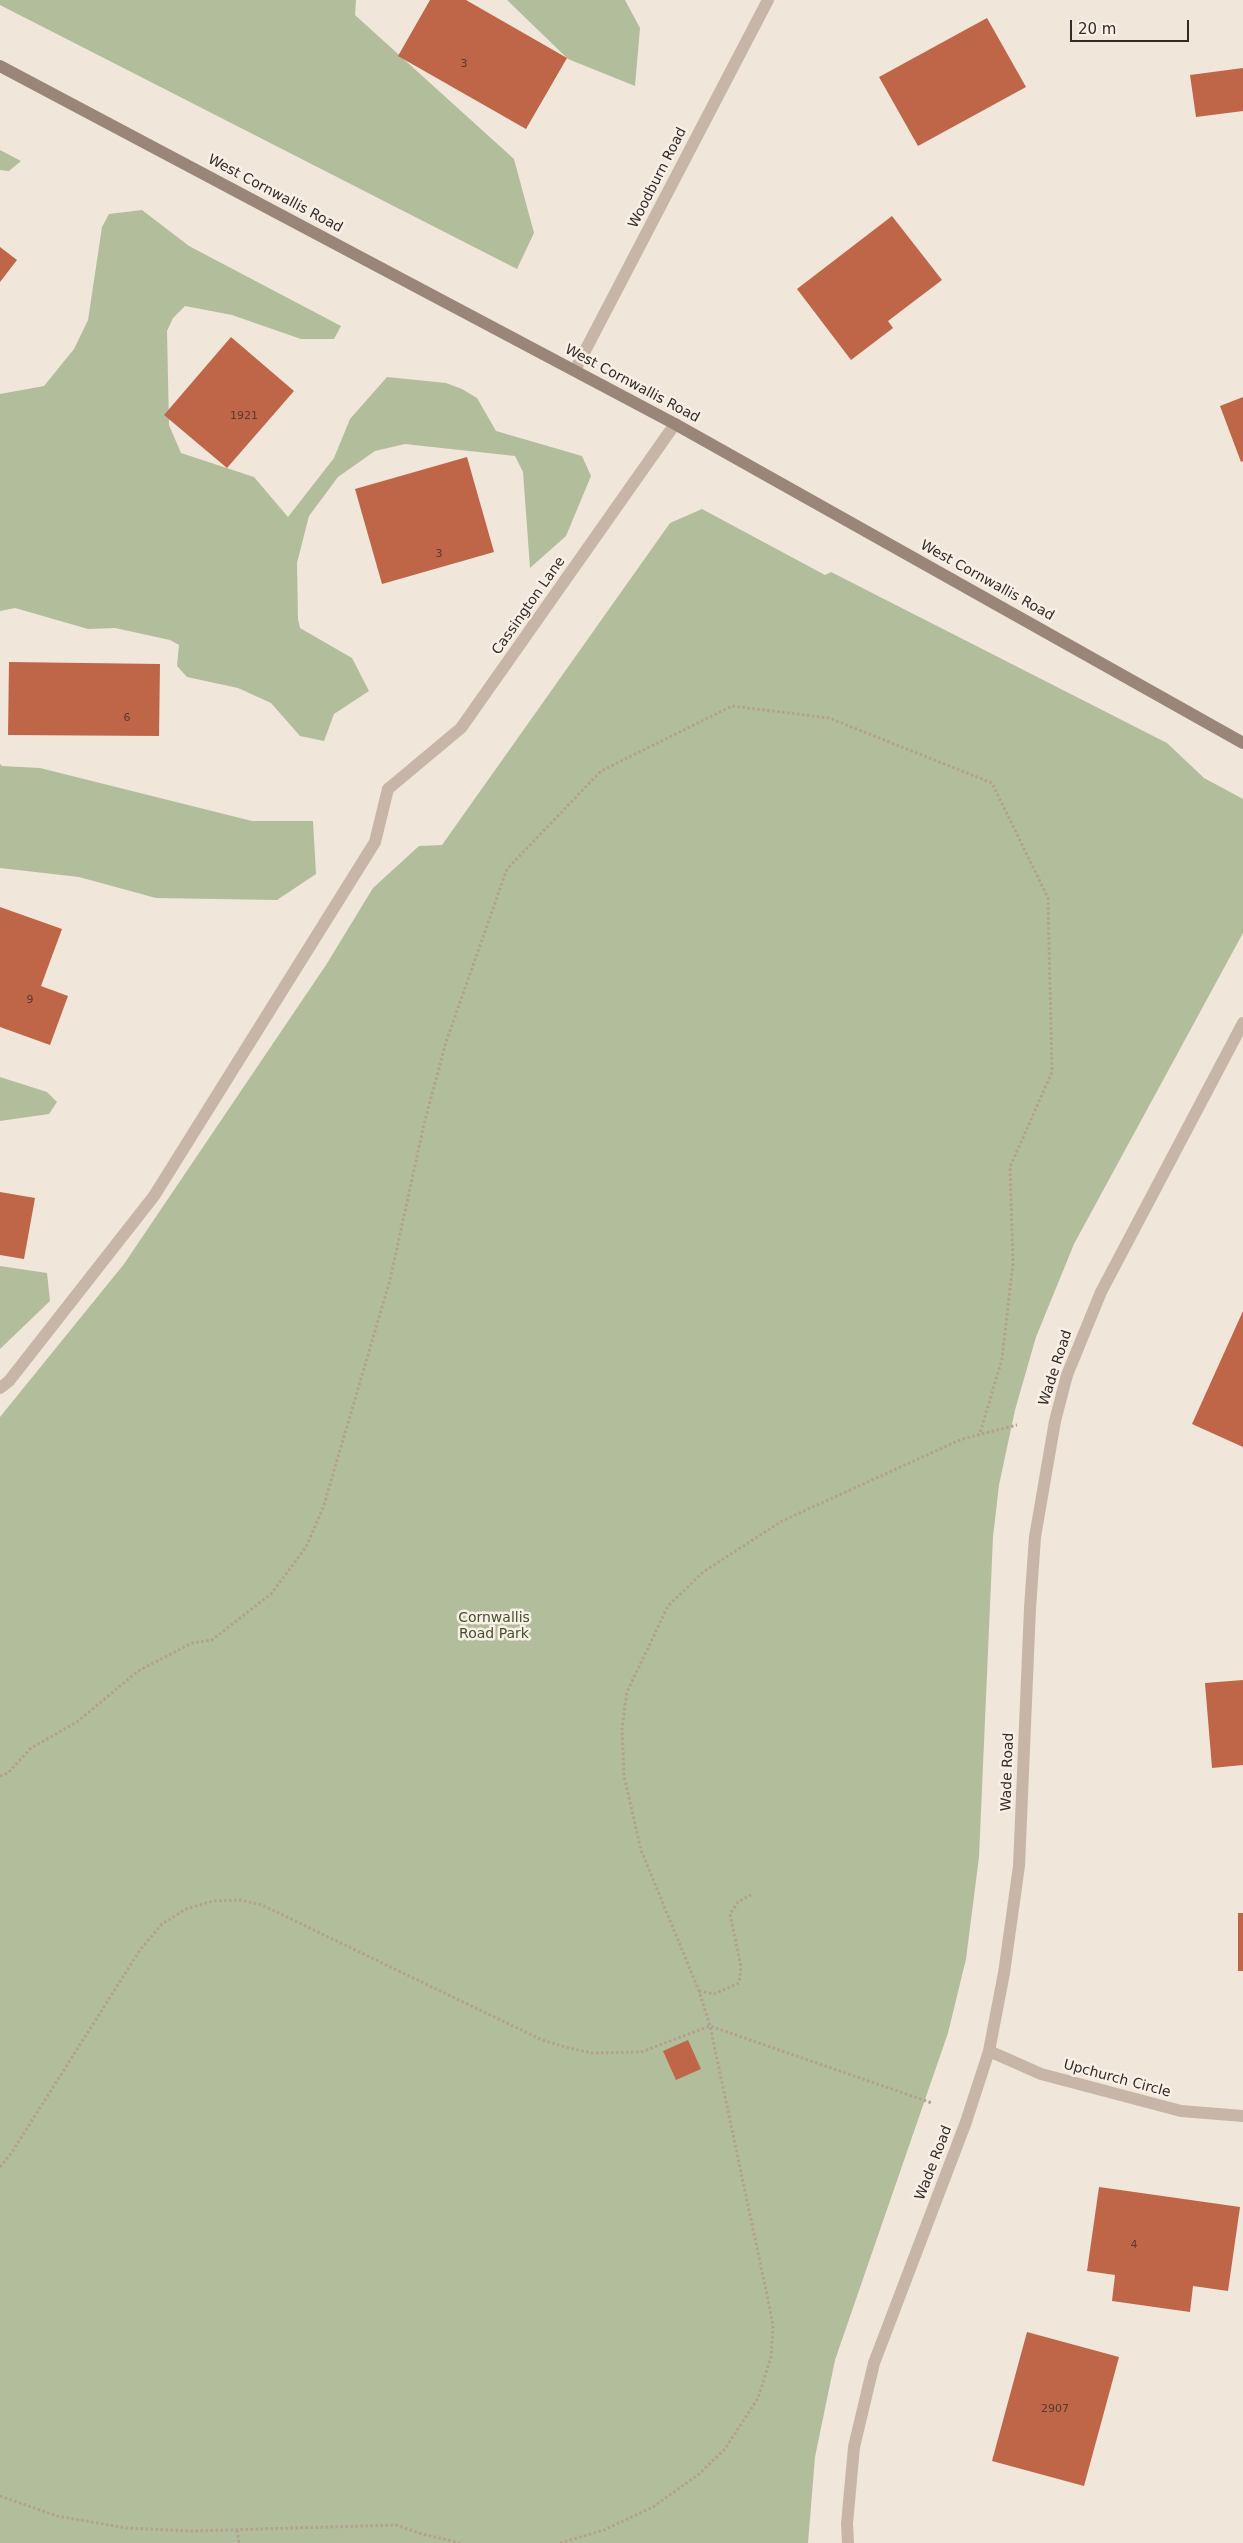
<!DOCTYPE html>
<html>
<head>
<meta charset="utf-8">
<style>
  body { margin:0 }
  #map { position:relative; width:1243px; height:2543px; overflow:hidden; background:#f0e6da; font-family:"DejaVu Sans",sans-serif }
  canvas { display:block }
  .scale { position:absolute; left:1070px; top:20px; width:119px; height:22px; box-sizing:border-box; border:2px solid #342b27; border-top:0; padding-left:6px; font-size:15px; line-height:18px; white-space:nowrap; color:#342b27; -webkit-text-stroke:4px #f8f0e6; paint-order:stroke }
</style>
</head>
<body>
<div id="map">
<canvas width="1243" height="2543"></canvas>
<div class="scale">20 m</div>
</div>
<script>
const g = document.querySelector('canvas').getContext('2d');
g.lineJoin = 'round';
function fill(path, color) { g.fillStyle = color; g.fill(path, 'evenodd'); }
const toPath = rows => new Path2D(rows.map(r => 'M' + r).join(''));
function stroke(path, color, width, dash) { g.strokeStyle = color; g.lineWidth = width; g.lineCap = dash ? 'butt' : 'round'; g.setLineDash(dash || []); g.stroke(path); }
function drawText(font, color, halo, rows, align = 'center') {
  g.font = font + ' "DejaVu Sans",sans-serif'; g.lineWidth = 5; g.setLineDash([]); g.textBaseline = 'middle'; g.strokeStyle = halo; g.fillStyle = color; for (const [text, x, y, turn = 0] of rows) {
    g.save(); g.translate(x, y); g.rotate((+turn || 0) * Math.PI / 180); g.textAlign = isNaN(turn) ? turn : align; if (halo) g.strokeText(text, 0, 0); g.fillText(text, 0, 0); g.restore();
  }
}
fill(toPath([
  [0,0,356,0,355,15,514,159,534,233,517,269,0,5],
  [507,0,625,0,640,28,635,86,568,59],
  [0,150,21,161,9,171,0,170],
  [142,210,189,246,341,326,334,339,301,339,232,315,185,306,173,318,167,331,169,425,181,453,254,477,288,517,334,458,350,419,387,377,446,383,462,389,477,398,496,431,582,456,591,476,566,536,530,568,523,472,515,456,405,444,375,451,338,477,309,516,297,563,298,619,300,628,352,658,369,691,334,714,324,741,300,736,271,703,238,688,187,677,177,666,179,645,170,640,115,628,88,629,15,608,0,611,0,394,44,386,74,349,88,320,102,227,109,214],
  [702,509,825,575,831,572,1167,743,1204,778,1243,799,1243,933,1074,1244,1036,1337,1015,1410,999,1485,993,1537,979,1857,966,1959,948,2033,835,2360,815,2457,808,2543,0,2543,0,1417,124,1264,326,965,373,888,419,846,442,845,670,523],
  [0,764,2,766,40,768,252,821,313,821,316,874,277,900,156,898,79,877,0,868],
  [0,1077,47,1092,57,1102,49,1114,0,1121],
  [0,1266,47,1273,50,1301,0,1349]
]), '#b2be9b');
fill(toPath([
  [430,0,466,0,567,58,526,129,398,56],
  [987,18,1026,87,918,146,879,77],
  [1243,68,1243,111,1196,117,1190,75],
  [892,216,942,280,888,321,893,328,851,360,797,289],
  [0,247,17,260,0,282],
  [231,337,294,391,227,468,164,415],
  [1243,397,1243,461,1241,462,1220,406],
  [467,457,494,552,382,584,355,489],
  [9,662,160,664,159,736,8,735],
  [0,907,62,929,41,986,68,996,50,1045,0,1027],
  [0,1192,35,1198,24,1259,0,1255],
  [1243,1311,1243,1447,1192,1424],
  [1243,1680,1243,1765,1212,1768,1205,1683],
  [1238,1913,1243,1913,1243,1971,1238,1971],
  [688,2040,701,2069,676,2080,663,2051],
  [1099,2187,1240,2207,1228,2291,1193,2286,1190,2312,1112,2301,1115,2275,1087,2271],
  [1027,2332,1119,2357,1084,2486,992,2461]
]), '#bf6649');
stroke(toPath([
  [0,1776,8,1773,31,1748,77,1722,138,1671,192,1643,212,1640,272,1593,306,1547,323,1508,390,1280,424,1124,446,1042,507,869,601,771,732,706,829,718,992,783,1048,898,1052,1072,1010,1167,1013,1263,1002,1359,980,1433],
  [699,1991,714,1994,739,1983,741,1967,730,1914,738,1902,751,1895],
  [0,2167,12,2152,140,1950,162,1924,186,1909,213,1901,241,1900,262,1905,542,2040,569,2048,592,2053,641,2052,710,2026,932,2103],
  [0,2496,57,2516,126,2528,193,2531,396,2525,422,2534,460,2543],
  [237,2530,239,2543],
  [560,2543,604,2530,653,2507,699,2474,725,2449,758,2398,771,2357,773,2326,767,2295,710,2026,699,1991,641,1850,624,1776,622,1728,627,1692,668,1606,703,1572,782,1521,962,1439,1017,1425]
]), '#b3a091', 3, [2.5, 2.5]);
stroke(toPath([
  [0,1388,9,1381,154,1196,375,842,388,789]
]), '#c7b6a7', 12);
stroke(toPath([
  [575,370,768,0],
  [388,789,461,728,675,424],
  [989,2051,1041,2074,1181,2111,1243,2116],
  [848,2543,847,2524,854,2447,874,2363,966,2122,989,2051,1004,1973,1019,1866,1030,1608,1035,1537,1055,1421,1067,1375,1101,1292,1243,1023]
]), '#c7b6a7', 12);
stroke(toPath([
  [0,66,675,424,1243,743]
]), '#9a8579', 12);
drawText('11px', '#573a30', null, [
  ["3",464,64],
  ["1921",244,416],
  ["3",439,554],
  ["6",127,718],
  ["9",30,1000],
  ["4",1134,2245],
  ["2907",1055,2409]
]);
drawText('14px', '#342b27', '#f8f0e6', [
  ["Woodburn Road",658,178,-63],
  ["West Cornwallis Road",275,194,28],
  ["West Cornwallis Road",632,384,28],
  ["West Cornwallis Road",987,581,29],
  ["Cassington Lane",529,606,-55],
  ["Wade Road",1056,1368,-72],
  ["Wade Road",1008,1772,-88],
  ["Upchurch Circle",1117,2079,15],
  ["Wade Road",934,2163,-69]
]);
drawText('14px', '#43512c', '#f8f0e6', [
  ["Cornwallis",494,1618],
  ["Road Park",494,1634]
]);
</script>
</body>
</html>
